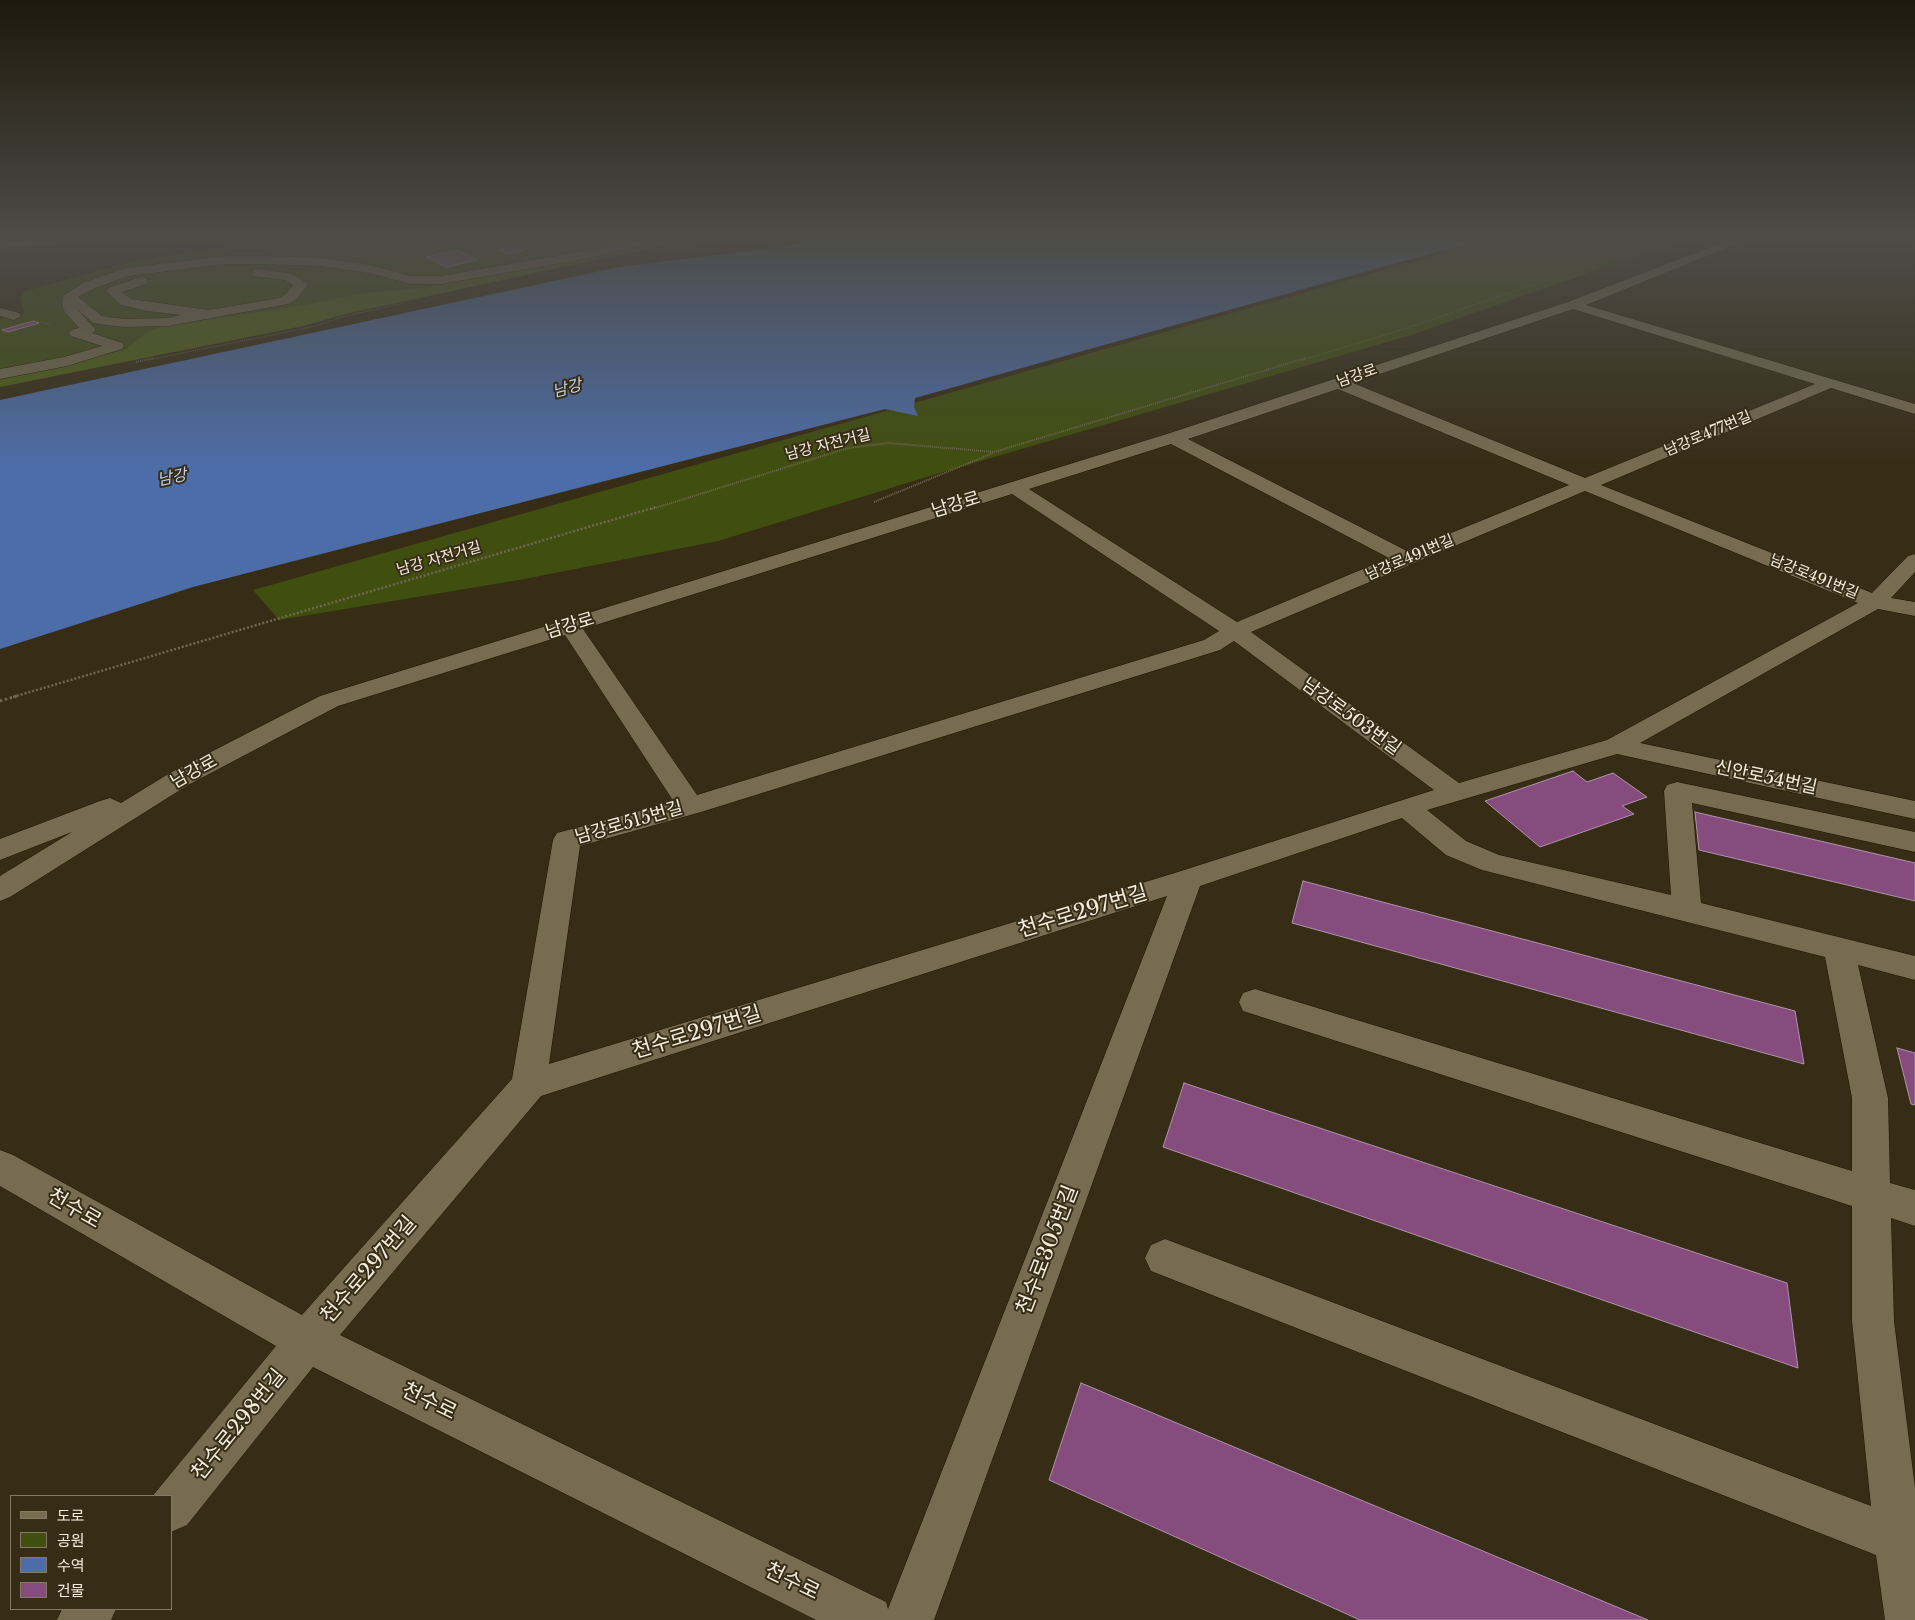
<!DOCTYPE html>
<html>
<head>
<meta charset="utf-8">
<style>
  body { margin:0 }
  #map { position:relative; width:1915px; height:1620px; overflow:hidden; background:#372d16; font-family:"Libre Baskerville","Noto Sans KR",serif }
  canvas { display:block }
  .legend { position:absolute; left:10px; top:1495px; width:162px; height:115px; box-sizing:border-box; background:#372d16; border:1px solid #827a66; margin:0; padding:6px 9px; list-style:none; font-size:15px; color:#f3edde }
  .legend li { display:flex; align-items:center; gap:10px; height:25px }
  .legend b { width:25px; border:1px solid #827a66 }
</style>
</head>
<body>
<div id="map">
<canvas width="1915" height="1620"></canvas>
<ul class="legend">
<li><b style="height:6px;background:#776c52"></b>도로</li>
<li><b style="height:14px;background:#404e0f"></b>공원</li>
<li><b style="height:14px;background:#4d6da8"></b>수역</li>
<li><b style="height:14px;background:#854c7d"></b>건물</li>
</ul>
</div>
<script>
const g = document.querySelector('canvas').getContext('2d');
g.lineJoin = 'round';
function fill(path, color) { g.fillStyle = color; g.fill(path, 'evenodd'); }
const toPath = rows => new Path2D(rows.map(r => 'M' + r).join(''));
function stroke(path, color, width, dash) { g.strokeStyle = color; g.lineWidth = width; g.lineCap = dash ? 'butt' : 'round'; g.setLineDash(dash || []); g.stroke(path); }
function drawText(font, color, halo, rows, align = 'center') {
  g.font = font + ' "Libre Baskerville","Noto Sans KR",serif'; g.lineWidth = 4; g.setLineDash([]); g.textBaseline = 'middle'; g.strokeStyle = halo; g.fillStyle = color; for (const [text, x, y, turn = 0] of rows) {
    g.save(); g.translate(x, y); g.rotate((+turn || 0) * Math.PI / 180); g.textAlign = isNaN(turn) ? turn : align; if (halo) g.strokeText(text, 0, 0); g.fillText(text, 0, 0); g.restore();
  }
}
fill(toPath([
  [321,241,673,241,0,385,0,319,24,313,20,297,25,291,128,263,154,258,232,247],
  [1487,241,1680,241,1411,335,943,472,718,541,519,580,279,620,253,590]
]), '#404e0f');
fill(toPath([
  [654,241,684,241,350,313,303,326,0,387,0,379,63,366,127,349,146,333,161,326,300,306,357,294,424,288]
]), '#506115');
fill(toPath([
  [809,241,1481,241,1400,262,915,398,914,407,918,416,885,409,193,587,0,649,0,400,619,267,773,248]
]), '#4d6da8');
const building = toPath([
  [514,247,523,251,507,254,498,250,514,247],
  [457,250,477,260,446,267,426,257,457,250],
  [33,321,39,323,8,332,2,330,33,321],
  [1573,771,1587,782,1613,773,1647,797,1622,806,1634,814,1540,847,1485,801,1573,771],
  [1695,812,1915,863,1915,901,1699,850,1695,812],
  [1303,881,1795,1011,1804,1064,1292,923,1303,881],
  [1897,1048,1915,1053,1915,1105,1911,1104,1897,1048],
  [1184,1083,1787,1283,1798,1368,1163,1147,1184,1083],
  [1081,1383,1648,1620,1360,1620,1049,1480,1081,1383]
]);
fill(building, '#854c7d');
stroke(building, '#ad95a9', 1);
const minor = toPath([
  [0,241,59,241,53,245,0,248,0,241],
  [629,241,652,241,650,244,591,258,441,284,411,284,369,273,321,266,264,264,225,264,128,276,95,288,78,297,102,316,124,319,168,318,181,315,147,311,121,305,106,291,108,288,141,277,146,278,148,281,146,284,122,292,131,299,209,310,279,298,287,293,293,285,285,280,253,276,252,273,253,270,258,269,293,274,308,284,297,299,288,304,168,326,124,327,98,324,93,323,77,309,96,330,92,333,122,343,124,346,122,349,67,366,0,379,0,369,64,357,102,346,71,336,69,333,71,330,79,328,64,311,62,304,63,296,85,282,126,268,225,256,264,256,321,258,370,265,411,276,441,276,591,250,629,241],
  [1726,241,1744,241,1586,305,1915,404,1915,414,1831,388,1601,485,1872,593,1908,556,1915,554,1915,572,1891,598,1915,602,1915,616,1878,609,1640,743,1915,801,1915,819,1617,754,1427,810,1466,841,1499,855,1671,895,1664,791,1667,785,1677,782,1915,832,1915,852,1692,803,1701,903,1915,956,1915,980,1858,965,1888,1098,1890,1183,1915,1190,1915,1226,1891,1218,1894,1321,1915,1488,1915,1620,1885,1620,1876,1555,1151,1271,1145,1258,1151,1245,1165,1239,1871,1506,1852,1321,1852,1206,1243,1011,1239,1002,1243,993,1255,989,1852,1171,1852,1098,1825,957,1482,870,1446,855,1402,818,1200,886,934,1620,816,1620,313,1367,187,1525,171,1532,171,1496,153,1496,155,1493,276,1346,0,1186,0,1150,13,1155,302,1315,512,1079,553,840,557,833,674,802,565,635,338,706,188,785,10,897,0,901,0,876,72,832,0,860,0,839,100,801,110,798,121,803,170,773,320,696,1167,434,1568,302,1726,241],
  [1573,309,1815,384,1585,478,1353,383,1573,309],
  [1338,389,1569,485,1407,551,1188,439,1338,389],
  [1171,444,1389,558,1237,622,1029,489,1171,444],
  [1585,491,1858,603,1607,740,1459,783,1251,632,1585,491],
  [1012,494,1219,631,1204,640,697,795,583,629,1012,494],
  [1234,641,1434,790,1178,872,549,1064,580,846,701,812,1220,650,1234,641],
  [1167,896,888,1609,886,1602,340,1335,541,1096,1167,896],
  [0,308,19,313,21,316,14,320,0,316,0,308],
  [62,1609,116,1609,111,1620,57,1620,62,1609]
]);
stroke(minor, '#1e1501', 1);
stroke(toPath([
  [669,247,725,241],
  [38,321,51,325],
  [148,360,311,327,346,316,403,303],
  [1302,360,1401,330,1662,241]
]), '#716854', 1, [1, 1]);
stroke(toPath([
  [136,362,154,358],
  [874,502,993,453],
  [652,509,848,448,889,443,994,452,1306,358]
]), '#716854', 2, [1, 1]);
stroke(toPath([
  [13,697,656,507]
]), '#716854', 2.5, [2, 2]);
stroke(toPath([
  [0,701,17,696]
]), '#716854', 3, [2.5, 2.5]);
fill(minor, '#776c52');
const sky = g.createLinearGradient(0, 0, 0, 468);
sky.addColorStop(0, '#1e190c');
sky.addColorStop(0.51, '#4d4c47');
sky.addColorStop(1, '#4d4c4700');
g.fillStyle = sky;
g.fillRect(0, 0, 1915, 468);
drawText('15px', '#f3edde', '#372d16', [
  ["남강로",1357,376,-19],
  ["남강로477번길",1708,434,-23],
  ["남강 자전거길",828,445,-14],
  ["남강로491번길",1410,558,-23],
  ["남강 자전거길",439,559,-16],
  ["남강로491번길",1814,577,22]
]);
drawText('italic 16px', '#bdd0f2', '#372d16', [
  ["남강",567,389,-15],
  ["남강",172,478,-12]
]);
drawText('18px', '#f3edde', '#372d16', [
  ["남강로",956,505,-17],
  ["남강로",570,626,-17],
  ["남강로503번길",1351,717,36],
  ["남강로",194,772,-29],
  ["신안로54번길",1766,778,12],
  ["남강로515번길",629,823,-16]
]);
drawText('21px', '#f3edde', '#372d16', [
  ["천수로297번길",1083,912,-17],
  ["천수로297번길",697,1033,-17],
  ["천수로",74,1209,30],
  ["천수로305번길",1048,1250,-69],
  ["천수로297번길",369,1270,-49],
  ["천수로",429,1402,26],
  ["천수로298번길",239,1425,-51],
  ["천수로",792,1582,26]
]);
</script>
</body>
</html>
